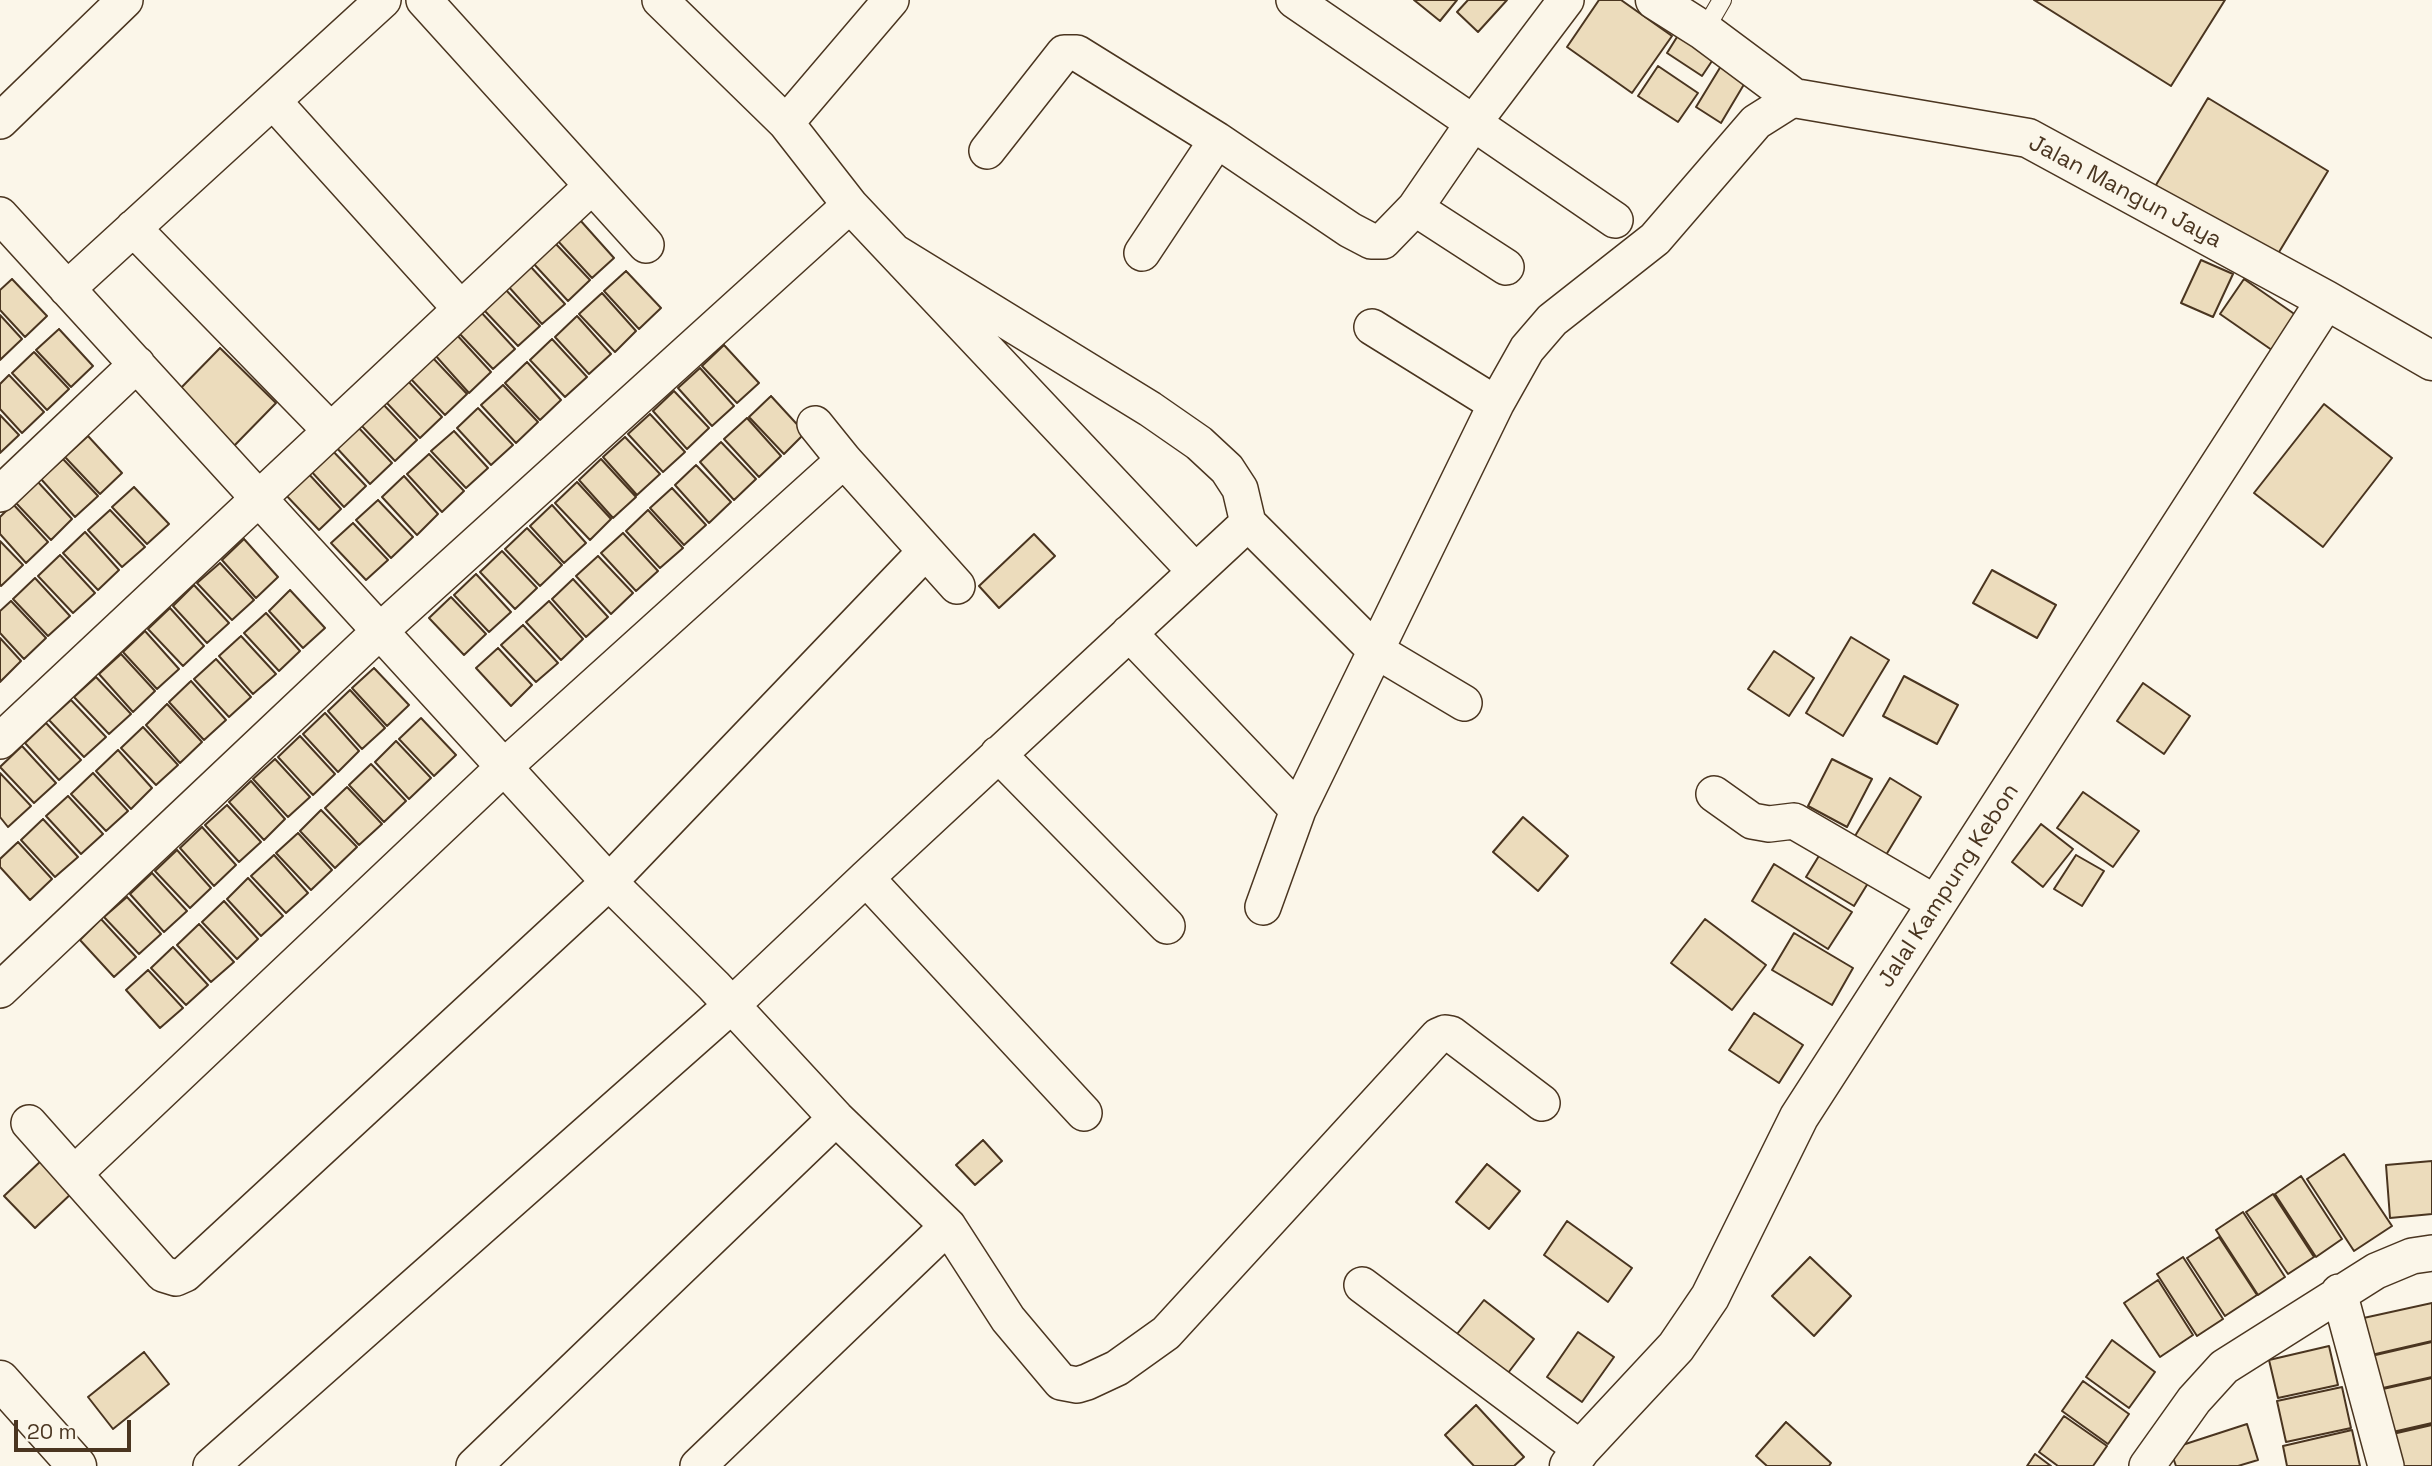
<!DOCTYPE html>
<html>
<head>
<meta charset="utf-8">
<style>
  body { margin:0 }
  #map { position:relative; width:2432px; height:1466px; overflow:hidden; background:#fbf6e9; font-family:"Space Grotesk",sans-serif }
  canvas { display:block }
  .scale { position:absolute; left:14px; top:1420px; width:117px; height:32px; box-sizing:border-box; border:4px solid #4a3520; border-top:0; padding-left:9px; font-size:21px; line-height:24px; white-space:nowrap; color:#4a3520; -webkit-text-stroke:5px #fbf6e9; paint-order:stroke }
</style>
</head>
<body>
<div id="map">
<canvas width="2432" height="1466"></canvas>
<div class="scale">20 m</div>
</div>
<script>
const g = document.querySelector('canvas').getContext('2d');
g.lineJoin = 'round';
function fill(path, color) { g.fillStyle = color; g.fill(path, 'evenodd'); }
const toPath = rows => new Path2D(rows.map(r => 'M' + r).join(''));
function stroke(path, color, width, dash) { g.strokeStyle = color; g.lineWidth = width; g.lineCap = dash ? 'butt' : 'round'; g.setLineDash(dash || []); g.stroke(path); }
function drawText(font, color, halo, rows, align = 'center') {
  g.font = font + ' "Space Grotesk",sans-serif'; g.lineWidth = 5; g.setLineDash([]); g.textBaseline = 'middle'; g.strokeStyle = halo; g.fillStyle = color; for (const [text, x, y, turn = 0] of rows) {
    g.save(); g.translate(x, y); g.rotate((+turn || 0) * Math.PI / 180); g.textAlign = isNaN(turn) ? turn : align; if (halo) g.strokeText(text, 0, 0); g.fillText(text, 0, 0); g.restore();
  }
}
const building = toPath([
  [1414,0,1457,0,1440,21,1414,0],
  [1468,0,1507,0,1478,32,1457,12,1468,0],
  [1599,0,1621,0,1672,36,1632,93,1567,47,1599,0],
  [2034,0,2225,0,2171,86,2034,0],
  [1682,29,1718,52,1702,76,1667,53,1682,29],
  [1658,66,1698,93,1678,122,1638,96,1658,66],
  [1721,66,1746,81,1721,123,1696,107,1721,66],
  [2208,98,2328,171,2270,267,2150,195,2208,98],
  [580,220,614,258,592,278,557,240,580,220],
  [555,243,590,280,568,301,533,263,555,243],
  [2201,260,2233,274,2213,317,2181,303,2201,260],
  [530,266,565,304,542,324,508,286,530,266],
  [626,271,661,308,639,329,604,291,626,271],
  [12,279,47,316,25,337,0,310,0,290,12,279],
  [2244,279,2303,320,2279,355,2220,314,2244,279],
  [505,289,540,326,518,346,483,309,505,289],
  [602,293,636,331,615,352,579,314,602,293],
  [480,311,515,349,493,369,458,332,480,311],
  [0,315,22,339,0,360,0,315],
  [577,316,611,354,589,374,555,337,577,316],
  [59,329,93,366,71,387,36,350,59,329],
  [456,334,491,372,469,393,435,355,456,334],
  [552,339,587,377,565,397,530,360,552,339],
  [724,345,759,383,737,403,702,366,724,345],
  [220,348,276,403,233,447,177,392,220,348],
  [34,352,69,389,47,410,12,373,34,352],
  [432,357,467,394,445,415,410,378,432,357],
  [527,362,561,400,540,420,505,383,527,362],
  [700,368,734,406,712,426,678,388,700,368],
  [9,375,44,412,22,433,0,409,0,384,9,375],
  [407,380,442,417,420,438,385,401,407,380],
  [503,385,538,422,516,443,481,405,503,385],
  [674,391,709,428,687,449,653,411,674,391],
  [771,396,805,433,784,454,749,417,771,396],
  [382,403,417,440,395,461,360,424,382,403],
  [2324,404,2392,458,2323,547,2254,493,2324,404],
  [478,408,513,445,491,465,457,428,478,408],
  [650,414,685,452,663,472,628,434,650,414],
  [0,415,19,435,0,453,0,415],
  [747,418,781,456,759,477,724,439,747,418],
  [357,426,392,463,370,484,335,446,357,426],
  [454,431,488,468,466,488,431,451,454,431],
  [88,436,122,473,100,494,65,457,88,436],
  [625,437,660,474,637,495,603,457,625,437],
  [721,442,756,479,734,500,700,462,721,442],
  [331,449,366,486,344,507,310,470,331,449],
  [429,454,464,491,442,512,407,474,429,454],
  [63,459,98,496,75,517,41,479,63,459],
  [601,459,636,497,613,518,579,480,601,459],
  [696,465,731,502,709,523,675,485,696,465],
  [307,472,341,509,319,530,284,493,307,472],
  [404,476,438,514,417,535,382,497,404,476],
  [38,482,72,519,51,540,16,503,38,482],
  [577,482,611,519,590,540,555,503,577,482],
  [134,487,169,524,147,544,112,507,134,487],
  [672,488,706,525,684,545,650,508,672,488],
  [378,500,413,537,391,558,356,520,378,500],
  [13,504,48,542,26,563,0,534,0,517,13,504],
  [552,505,586,543,564,563,530,526,552,505],
  [110,510,145,547,122,567,88,530,110,510],
  [648,510,683,548,660,568,626,531,648,510],
  [353,523,388,560,366,580,331,543,353,523],
  [527,528,562,565,540,586,505,549,527,528],
  [85,532,119,570,98,590,63,553,85,532],
  [623,533,658,571,636,591,601,553,623,533],
  [1034,534,1055,556,999,608,979,586,1034,534],
  [244,539,278,577,256,598,222,560,244,539],
  [0,541,23,565,1,586,0,584,0,541],
  [502,551,537,588,515,609,480,572,502,551],
  [60,555,95,593,73,613,38,576,60,555],
  [598,556,633,593,611,614,576,576,598,556],
  [220,563,254,600,232,620,197,583,220,563],
  [1992,570,2056,605,2037,638,1973,603,1992,570],
  [476,574,511,612,489,632,454,595,476,574],
  [35,578,70,616,48,636,13,599,35,578],
  [573,579,608,617,586,637,552,599,573,579],
  [194,585,229,623,207,643,173,606,194,585],
  [290,590,325,628,303,648,269,611,290,590],
  [451,597,486,634,464,655,429,618,451,597],
  [11,601,46,638,24,659,0,633,0,611,11,601],
  [549,601,583,639,561,660,526,622,549,601],
  [170,608,204,646,183,666,148,629,170,608],
  [266,613,300,651,279,671,244,633,266,613],
  [523,625,558,663,536,682,501,645,523,625],
  [145,631,179,669,157,689,123,652,145,631],
  [241,636,276,674,253,694,219,656,241,636],
  [1851,637,1889,660,1843,736,1806,713,1851,637],
  [0,638,21,661,0,682,0,638],
  [498,648,532,685,511,706,476,668,498,648],
  [1774,651,1814,678,1789,716,1748,689,1774,651],
  [121,654,155,691,133,712,99,674,121,654],
  [216,659,251,697,229,717,194,679,216,659],
  [374,668,409,705,387,726,352,688,374,668],
  [1904,676,1958,705,1937,744,1883,716,1904,676],
  [96,677,131,714,109,734,74,697,96,677],
  [191,681,226,720,204,740,169,702,191,681],
  [2143,683,2190,716,2164,754,2117,721,2143,683],
  [350,690,385,728,362,749,328,711,350,690],
  [71,700,106,737,84,757,49,720,71,700],
  [167,704,202,742,180,763,146,725,167,704],
  [325,713,359,751,338,772,303,734,325,713],
  [421,718,456,755,434,776,399,739,421,718],
  [46,723,81,760,59,780,25,743,46,723],
  [143,727,178,765,156,785,121,748,143,727],
  [300,736,335,774,313,795,278,757,300,736],
  [396,741,431,778,409,799,375,762,396,741],
  [22,746,56,783,34,803,0,767,22,746],
  [118,750,152,788,131,809,96,771,118,750],
  [275,759,310,797,288,817,253,779,275,759],
  [1832,759,1872,779,1847,827,1808,806,1832,759],
  [371,764,406,801,384,822,349,785,371,764],
  [0,773,31,806,8,827,0,817,0,773],
  [93,773,128,811,106,831,71,794,93,773],
  [1890,778,1921,797,1886,855,1855,836,1890,778],
  [251,781,285,819,264,840,229,802,251,781],
  [347,787,382,824,359,845,325,808,347,787],
  [2083,792,2139,831,2113,867,2057,828,2083,792],
  [68,796,103,834,81,854,46,816,68,796],
  [227,805,261,842,239,862,205,825,227,805],
  [321,810,357,847,335,868,300,831,321,810],
  [1523,817,1568,856,1538,891,1493,852,1523,817],
  [43,819,78,857,55,877,21,840,43,819],
  [2041,824,2073,849,2043,887,2012,862,2041,824],
  [202,827,236,865,214,886,180,848,202,827],
  [298,833,332,870,311,890,276,853,298,833],
  [18,842,52,879,30,900,0,867,0,859,18,842],
  [1825,846,1873,875,1854,906,1806,877,1825,846],
  [177,850,211,888,190,908,155,871,177,850],
  [274,855,308,893,286,913,251,876,274,855],
  [2076,855,2104,871,2082,906,2054,889,2076,855],
  [1774,864,1852,912,1828,949,1752,901,1774,864],
  [152,873,187,911,164,932,130,894,152,873],
  [248,878,283,916,261,936,227,899,248,878],
  [127,897,161,934,139,954,104,917,127,897],
  [224,901,258,939,237,959,202,922,224,901],
  [101,919,136,957,114,977,80,940,101,919],
  [1705,919,1766,965,1732,1010,1671,963,1705,919],
  [199,924,234,962,211,982,177,945,199,924],
  [1794,933,1853,968,1832,1005,1772,970,1794,933],
  [173,947,208,985,186,1005,151,968,173,947],
  [148,970,183,1008,160,1028,126,990,148,970],
  [1754,1013,1803,1045,1779,1083,1729,1050,1754,1013],
  [983,1140,1002,1161,975,1185,956,1165,983,1140],
  [2344,1154,2392,1226,2354,1251,2307,1179,2344,1154],
  [43,1159,74,1191,35,1228,4,1196,43,1159],
  [2432,1161,2432,1214,2390,1218,2386,1165,2432,1161],
  [1487,1164,1520,1191,1489,1229,1456,1202,1487,1164],
  [2301,1176,2342,1239,2316,1257,2275,1194,2301,1176],
  [2273,1194,2314,1257,2288,1274,2246,1212,2273,1194],
  [2243,1212,2285,1277,2258,1295,2216,1230,2243,1212],
  [1567,1221,1632,1268,1608,1302,1544,1255,1567,1221],
  [2219,1237,2257,1295,2225,1316,2187,1258,2219,1237],
  [1810,1257,1851,1296,1814,1336,1772,1296,1810,1257],
  [2183,1257,2223,1319,2197,1336,2157,1274,2183,1257],
  [2158,1280,2193,1335,2160,1357,2124,1303,2158,1280],
  [1484,1300,1534,1339,1508,1373,1457,1334,1484,1300],
  [2432,1303,2432,1341,2367,1356,2359,1319,2432,1303],
  [1578,1332,1614,1357,1582,1402,1547,1377,1578,1332],
  [2112,1340,2155,1372,2129,1408,2086,1377,2112,1340],
  [2432,1342,2432,1377,2374,1390,2367,1357,2432,1342],
  [2329,1346,2338,1385,2278,1398,2269,1360,2329,1346],
  [144,1352,169,1384,113,1429,88,1397,144,1352],
  [2432,1378,2432,1423,2384,1434,2374,1391,2432,1378],
  [2083,1381,2129,1414,2108,1444,2062,1411,2083,1381],
  [2342,1387,2351,1428,2286,1442,2277,1401,2342,1387],
  [1476,1405,1524,1457,1514,1466,1474,1466,1445,1435,1476,1405],
  [2064,1416,2107,1446,2093,1466,2058,1466,2039,1452,2064,1416],
  [1786,1422,1831,1463,1829,1466,1767,1466,1756,1456,1786,1422],
  [2247,1424,2258,1460,2238,1466,2176,1466,2170,1449,2247,1424],
  [2432,1425,2432,1466,2391,1466,2384,1436,2432,1425],
  [2352,1430,2360,1466,2287,1466,2283,1446,2352,1430],
  [2035,1454,2051,1466,2027,1466,2035,1454]
]);
fill(building, '#ecdcbc');
stroke(building, '#4a3520', 2);
const service = toPath([
  [1704,31,1722,0]
]);
const minor = toPath([
  [424,0,646,245],
  [660,0,786,123,850,205,1195,571],
  [1294,0,1615,220],
  [273,101,460,308],
  [0,121,125,0],
  [786,123,891,0],
  [987,151,1064,53,1077,53,1217,140,1350,230,1371,241,1383,241,1415,208,1474,122,1566,0],
  [1415,208,1506,267],
  [0,215,609,882,714,986,836,1118,948,1226,1008,1319,1061,1382,1077,1385,1087,1382,1117,1368,1166,1333,1438,1036,1445,1033,1451,1034,1542,1103],
  [133,228,330,430],
  [1142,253,1217,140],
  [67,289,383,0],
  [1372,327,1496,404],
  [815,424,844,460,957,586],
  [0,494,137,364],
  [1248,523,1375,650,1464,703],
  [1129,633,1298,810],
  [0,741,592,186],
  [998,754,1167,926],
  [1714,794,1752,821,1769,824,1794,821,1937,904],
  [866,878,1084,1113],
  [1263,907,1298,810,1496,404,1527,349,1552,320,1655,239,1756,122,1794,98],
  [0,990,380,631,850,205],
  [29,1123,163,1274,176,1278,185,1274,609,882,925,552],
  [75,1173,504,767,844,460],
  [1362,1285,1581,1449],
  [2339,1292,2386,1466],
  [211,1466,732,1005,866,878,1248,523,1240,489,1227,469,1199,443,1150,409,896,253],
  [474,1466,836,1118],
  [698,1466,948,1226],
  [2147,1466,2194,1400,2224,1367,2376,1271,2412,1256,2432,1253]
]);
const tertiary = toPath([
  [1655,0,1704,31,1794,98,2028,138,2326,300,2432,361],
  [0,1380,77,1466],
  [1569,1466,1581,1449,1676,1347,1710,1297,1799,1117,2326,300]
]);
stroke(service, '#4a3520', 20);
stroke(minor, '#4a3520', 38);
stroke(tertiary, '#4a3520', 41);
stroke(service, '#fbf6e9', 18);
stroke(minor, '#fbf6e9', 35);
stroke(tertiary, '#fbf6e9', 38);
drawText('23px', '#4a3520', '#fbf6e9', [
  ["Jalan Mangun Jaya",2125,192,28],
  ["Jalal Kampung Kebon",1949,886,-57]
]);
</script>
</body>
</html>
